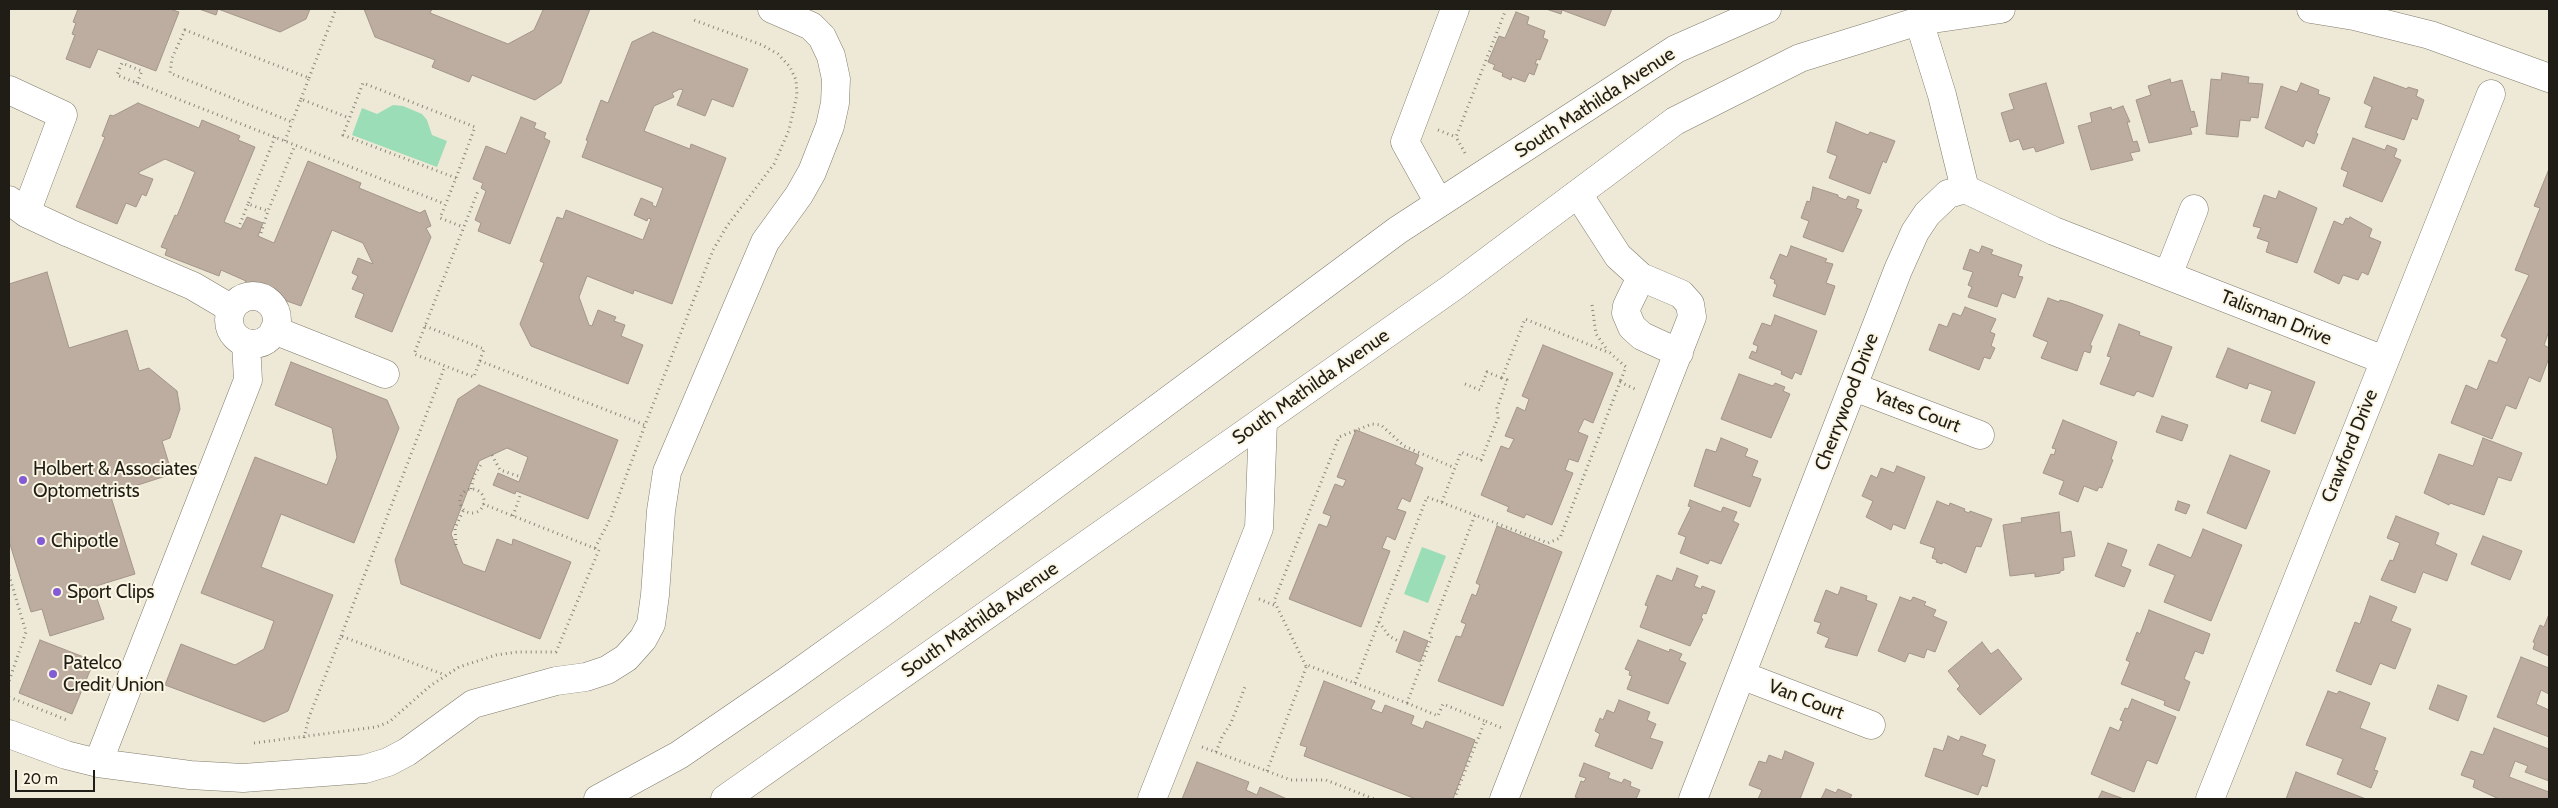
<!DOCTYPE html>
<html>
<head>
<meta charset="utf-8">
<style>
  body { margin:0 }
  #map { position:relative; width:2558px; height:808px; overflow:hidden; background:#eee9d7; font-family:Cabin,sans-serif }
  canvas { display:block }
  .frame { position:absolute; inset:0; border:10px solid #1f1d16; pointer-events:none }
  .scale { position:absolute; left:15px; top:770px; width:80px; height:22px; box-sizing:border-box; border:2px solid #1f1d16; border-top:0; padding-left:6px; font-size:15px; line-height:18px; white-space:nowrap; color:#1f1d16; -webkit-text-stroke:4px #fbf6e4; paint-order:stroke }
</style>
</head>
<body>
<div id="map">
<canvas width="2558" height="808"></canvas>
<div class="frame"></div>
<div class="scale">20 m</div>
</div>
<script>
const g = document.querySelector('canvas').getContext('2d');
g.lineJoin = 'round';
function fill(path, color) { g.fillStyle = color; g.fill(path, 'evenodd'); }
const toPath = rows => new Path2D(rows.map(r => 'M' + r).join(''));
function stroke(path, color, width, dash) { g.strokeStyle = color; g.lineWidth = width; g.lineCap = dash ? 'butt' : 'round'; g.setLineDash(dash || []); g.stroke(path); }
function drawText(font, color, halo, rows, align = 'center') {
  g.font = font + ' Cabin,sans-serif'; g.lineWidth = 4; g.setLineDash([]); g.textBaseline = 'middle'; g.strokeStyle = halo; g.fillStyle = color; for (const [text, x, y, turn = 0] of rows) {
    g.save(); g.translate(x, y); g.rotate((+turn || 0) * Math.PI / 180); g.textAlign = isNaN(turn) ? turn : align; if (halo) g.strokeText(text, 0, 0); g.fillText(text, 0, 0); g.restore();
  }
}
fill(toPath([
  [393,105,403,106,422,114,427,120,432,135,447,141,437,167,352,135,362,108,377,114],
  [1422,547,1446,556,1428,603,1404,594]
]), '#9addb6');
const building = toPath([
  [78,9,170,9,179,12,156,71,98,49,90,68,66,59,75,35,72,34,76,23,73,22,78,9],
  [199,9,310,9,306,19,280,32,218,9,216,15,199,9],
  [364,9,432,9,430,13,508,44,534,30,543,10,541,9,590,9,561,83,535,100,472,75,469,82,432,67,435,60,375,37,364,9],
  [1546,9,1612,9,1605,26,1562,10,1561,14,1546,9],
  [1516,12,1529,17,1527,24,1545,31,1543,38,1548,40,1540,60,1537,59,1535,64,1538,64,1534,75,1529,73,1525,82,1512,77,1511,80,1502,76,1503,73,1493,69,1495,65,1488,62,1499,36,1505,38,1516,12],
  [653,32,748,69,733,107,712,99,705,116,677,105,683,90,680,89,672,93,674,97,654,106,644,131,690,149,691,144,726,158,672,304,634,290,633,294,587,276,579,297,589,325,592,326,598,310,616,317,614,321,625,325,621,336,643,345,628,384,531,346,520,324,544,263,540,261,557,217,563,219,566,210,643,240,651,219,648,218,647,221,634,215,641,198,653,203,652,205,656,207,663,188,582,157,588,141,586,140,601,100,608,103,632,42,653,32],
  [2222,73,2249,77,2248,83,2263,84,2258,118,2251,117,2250,121,2240,120,2238,137,2206,134,2211,79,2221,80,2222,73],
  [2374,77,2407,89,2408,87,2418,90,2416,96,2424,100,2417,120,2412,118,2404,140,2365,127,2372,107,2364,103,2374,77],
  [2170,79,2171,83,2182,80,2191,112,2194,111,2198,126,2190,128,2192,134,2149,143,2136,100,2151,95,2148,86,2170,79],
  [2046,83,2064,143,2036,152,2034,147,2023,150,2019,139,2010,142,2001,113,2014,109,2009,94,2046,83],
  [2301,83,2319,90,2318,94,2330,98,2316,133,2318,134,2314,144,2306,140,2303,147,2265,128,2281,86,2297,92,2301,83],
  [138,103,199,128,202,120,240,136,238,140,255,147,224,222,241,229,247,217,263,223,258,236,274,243,308,161,361,183,359,188,420,213,425,210,431,226,426,228,431,237,392,332,355,317,364,294,352,289,358,276,352,273,358,258,373,264,363,243,332,230,301,306,244,286,246,281,221,270,219,276,165,255,167,249,161,247,175,215,177,216,195,172,165,159,139,172,139,174,153,179,146,196,142,194,136,207,126,203,117,224,76,207,105,137,102,136,110,115,113,116,138,103],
  [2123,106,2130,122,2127,122,2133,142,2137,141,2140,151,2130,153,2133,160,2091,170,2078,126,2092,122,2090,113,2111,107,2112,110,2123,106],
  [521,117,536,123,534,128,546,133,544,138,550,141,510,244,478,231,481,223,475,220,486,191,481,188,483,183,473,179,486,146,506,154,521,117],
  [1836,122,1868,135,1870,132,1895,141,1886,163,1883,161,1870,194,1829,178,1837,156,1827,152,1836,122],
  [2353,138,2385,150,2387,145,2397,149,2394,157,2401,160,2382,202,2343,186,2348,172,2341,169,2353,138],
  [2549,169,2549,331,2544,345,2549,348,2549,358,2540,382,2529,377,2516,409,2506,405,2492,439,2451,423,2466,385,2477,390,2489,360,2497,363,2507,339,2501,336,2529,275,2515,270,2540,208,2534,206,2549,169],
  [1813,187,1838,195,1838,197,1846,200,1848,196,1859,200,1856,208,1862,210,1843,252,1803,237,1809,221,1801,218,1807,201,1810,202,1813,187],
  [2279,191,2317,208,2297,263,2266,252,2269,242,2257,238,2261,228,2253,226,2264,195,2276,199,2279,191],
  [2350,217,2372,229,2369,237,2381,242,2368,275,2362,272,2358,280,2343,275,2339,284,2314,272,2334,221,2343,225,2346,218,2349,219,2350,217],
  [1791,246,1827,259,1825,262,1833,264,1826,283,1835,286,1825,315,1773,296,1777,285,1774,283,1775,280,1770,278,1780,254,1787,257,1791,246],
  [1982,246,1993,250,1991,254,2022,265,2018,276,2023,277,2015,298,2002,293,1997,307,1968,297,1972,287,1968,285,1973,272,1963,269,1970,249,1979,253,1982,246],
  [47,272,69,348,127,330,139,371,149,368,177,391,180,409,170,438,162,441,172,474,110,494,135,574,93,587,104,619,50,636,42,609,31,612,9,541,9,284,47,272],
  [2048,298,2059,302,2060,300,2068,302,2103,315,2090,345,2092,346,2090,353,2084,351,2077,371,2041,358,2048,342,2033,336,2048,298],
  [1965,307,1996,319,1990,332,1995,334,1991,346,1995,348,1990,359,1984,357,1979,370,1929,350,1939,324,1947,327,1953,313,1961,316,1965,307],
  [1775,315,1817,331,1801,375,1795,372,1792,379,1781,374,1782,371,1749,358,1752,351,1756,353,1758,346,1753,344,1762,323,1771,326,1775,315],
  [2119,324,2140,332,2139,335,2172,347,2153,397,2137,391,2134,396,2100,384,2111,357,2107,356,2119,324],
  [1543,345,1613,373,1593,423,1584,419,1578,432,1588,436,1578,462,1569,459,1565,470,1573,473,1552,525,1526,514,1524,518,1507,511,1509,507,1481,495,1501,446,1509,449,1514,439,1505,436,1517,407,1525,411,1529,399,1522,396,1543,345],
  [2228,348,2315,382,2295,434,2261,421,2272,391,2249,383,2247,389,2216,377,2228,348],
  [291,362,387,400,399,428,354,543,281,514,261,567,333,595,288,711,264,722,165,685,181,644,235,665,264,649,274,621,201,593,255,457,327,485,337,457,332,428,275,405,291,362],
  [1739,374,1773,386,1775,383,1785,387,1783,391,1790,394,1771,438,1721,419,1739,374],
  [479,385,618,440,588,519,516,491,515,494,493,485,498,473,519,482,528,457,507,448,479,461,451,534,463,564,485,572,497,539,512,545,513,539,571,562,540,639,401,584,395,560,458,399,479,385],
  [2162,416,2188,425,2182,441,2156,432,2162,416],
  [2063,420,2117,442,2111,459,2113,460,2102,488,2099,487,2097,491,2084,486,2078,502,2059,494,2064,481,2043,473,2051,454,2054,455,2056,449,2052,448,2063,420],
  [1356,430,1419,455,1415,464,1423,468,1410,502,1402,498,1397,509,1406,512,1395,540,1387,536,1382,548,1390,551,1361,627,1289,599,1319,524,1327,527,1331,516,1323,513,1335,484,1343,487,1346,480,1337,477,1356,430],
  [1721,438,1748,449,1745,456,1758,461,1752,476,1761,479,1750,507,1694,486,1706,449,1716,452,1721,438],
  [2483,438,2522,453,2511,481,2498,477,2484,515,2450,503,2449,505,2424,493,2439,454,2473,466,2483,438],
  [2230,455,2270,471,2246,529,2207,513,2230,455],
  [1897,466,1925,477,1905,529,1893,524,1891,530,1866,517,1873,501,1862,496,1871,475,1877,478,1881,468,1894,473,1897,466],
  [1690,500,1721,512,1723,507,1737,512,1733,521,1739,524,1721,564,1710,560,1708,564,1680,553,1686,537,1678,534,1691,507,1688,506,1690,500],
  [1937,501,1949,506,1950,503,1965,509,1964,511,1969,513,1970,511,1992,519,1981,547,1976,546,1966,573,1943,562,1942,564,1936,562,1937,560,1932,558,1935,548,1920,543,1937,501],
  [2178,501,2190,505,2186,514,2175,510,2178,501],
  [2059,512,2061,533,2071,531,2075,556,2063,558,2064,570,2060,571,2060,573,2035,577,2035,573,2010,576,2003,525,2022,522,2021,518,2059,512],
  [2396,516,2439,533,2435,544,2457,554,2447,581,2423,572,2415,593,2381,580,2390,560,2393,561,2400,543,2387,538,2396,516],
  [1497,526,1562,552,1503,706,1438,681,1456,636,1461,637,1466,624,1461,622,1472,594,1476,596,1480,585,1476,583,1497,526],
  [2203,529,2242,545,2211,621,2164,602,2175,575,2149,565,2158,544,2191,558,2203,529],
  [2483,536,2522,551,2510,580,2471,564,2483,536],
  [2108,543,2127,550,2121,566,2131,570,2124,587,2095,576,2108,543],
  [1677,568,1698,576,1694,586,1701,589,1702,586,1715,591,1706,614,1703,613,1701,618,1703,619,1690,646,1640,627,1648,606,1645,605,1657,575,1672,581,1677,568],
  [1841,587,1867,596,1866,600,1877,604,1857,656,1825,647,1829,638,1817,633,1821,623,1814,621,1826,590,1838,595,1841,587],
  [2370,596,2397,607,2391,621,2411,629,2395,669,2380,663,2371,685,2336,671,2355,622,2360,624,2370,596],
  [1900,597,1911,601,1913,597,1926,602,1924,605,1936,610,1933,616,1947,622,1935,652,1927,649,1924,658,1909,653,1905,662,1878,651,1900,597],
  [2149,610,2210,634,2203,654,2195,651,2184,679,2190,682,2179,711,2164,705,2165,701,2121,684,2130,662,2126,660,2137,632,2140,634,2149,610],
  [2549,614,2549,656,2533,649,2535,643,2533,642,2540,625,2544,627,2549,614],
  [1404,631,1428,641,1420,662,1396,652,1404,631],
  [40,640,94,661,72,714,19,693,40,640],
  [1638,640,1669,652,1670,649,1682,654,1679,660,1686,663,1668,704,1627,689,1632,676,1629,675,1630,671,1625,669,1638,640],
  [1982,642,1991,654,1998,649,2022,679,1980,715,1957,689,1960,686,1948,671,1982,642],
  [2521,657,2549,668,2549,694,2541,690,2536,704,2549,710,2549,737,2497,717,2521,657],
  [1324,681,1375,701,1371,709,1382,713,1385,705,1414,716,1411,724,1423,729,1426,721,1475,740,1453,799,1416,799,1304,756,1307,747,1300,745,1324,681],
  [2438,685,2467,696,2458,721,2429,709,2438,685],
  [2328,691,2337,694,2339,691,2370,703,2360,728,2386,738,2374,770,2378,771,2371,788,2337,774,2343,759,2306,745,2328,691],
  [2132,699,2176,717,2157,764,2147,760,2134,792,2091,774,2110,727,2119,731,2123,721,2120,720,2125,708,2128,709,2132,699],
  [1619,700,1650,712,1647,720,1656,724,1650,738,1663,742,1652,769,1595,746,1600,734,1595,731,1600,718,1603,720,1607,710,1614,713,1619,700],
  [2494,728,2549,749,2549,781,2525,772,2528,766,2515,761,2509,777,2549,792,2549,799,2499,799,2473,787,2475,780,2461,775,2471,751,2483,755,2494,728],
  [1948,736,1959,741,1961,736,1986,745,1982,755,1995,760,1987,787,1982,785,1978,795,1925,776,1934,748,1943,751,1948,736],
  [1785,751,1814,763,1800,799,1758,799,1762,790,1749,785,1759,761,1766,763,1769,755,1782,760,1785,751],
  [1197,762,1249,782,1246,790,1257,795,1260,787,1287,799,1182,799,1197,762],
  [1584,763,1610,773,1608,778,1622,783,1624,779,1631,782,1630,786,1640,790,1636,799,1580,799,1575,797,1581,781,1584,782,1586,778,1579,776,1584,763],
  [2296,772,2366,799,2286,799,2296,772],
  [1826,789,1836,793,1838,789,1852,795,1850,798,1854,799,1821,799,1826,789],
  [2102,791,2124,799,2098,799,2102,791]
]);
fill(building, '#bcada0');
stroke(building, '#a49589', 1);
const minor = toPath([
  [1919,21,1942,95,1965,189],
  [9,90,63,115,26,213],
  [1965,189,2054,231,2384,360],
  [9,200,26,213,69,233,193,286,232,309],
  [1439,203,1405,142,1455,9],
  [2168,275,2194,209],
  [1641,277,1627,306,1626,313,1632,327,1642,336,1679,353],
  '229 320a24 24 0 1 1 48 0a24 24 0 1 1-48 0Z',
  [274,330,385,374],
  [1854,387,1980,435],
  [1741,675,1871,725],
  [9,734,66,755,98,763,190,775,243,778,365,769,388,762,407,752,473,704,556,681,586,677,607,670,626,658,643,639,651,624,655,595,661,511,667,472,765,242,799,195,812,172,830,126,835,103,836,79,831,56,822,37,811,26,772,9],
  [98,763,248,380,246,343],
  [1152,799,1259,528,1263,421],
  [1504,799,1692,317,1690,304,1681,294,1641,277,1618,256,1578,194],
  [1693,799,1898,270,1915,232,1927,214,1948,194,1965,189],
  [2210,799,2491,94]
]);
const major = toPath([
  [2311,9,2354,16,2430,35,2549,78],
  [598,799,679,755,787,681,882,613,1398,230,1676,49,1767,9],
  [725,799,1453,287,1675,121,1800,58,1919,21,2001,9]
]);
stroke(minor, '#807b6b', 29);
stroke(major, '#807b6b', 29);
stroke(toPath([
  [309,78,336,9],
  [137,83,142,71,122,63,117,75,137,83,445,204],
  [301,99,309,78,185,30,172,58,170,73,292,122,301,99,349,118],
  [1438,130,1456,137],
  [275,137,248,204,268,211,295,145],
  [285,141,292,122],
  [1465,153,1456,137,1506,9],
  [456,178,343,135,363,83,475,127,456,178,440,218,463,227],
  [240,224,248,204],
  [261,233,268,211],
  [1592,305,1596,334,1608,351],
  [425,326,484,349,474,377,445,366],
  [480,361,645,425,713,250,727,226,774,164,789,130,797,95,796,80,790,67,778,54,762,45,691,19],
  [1465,384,1480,390,1487,372,1502,378],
  [492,455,500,470,521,477],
  [471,489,474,476,482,463],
  '460 501a12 12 0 1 1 24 0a12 12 0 1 1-24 0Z',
  [1442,502,1461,452,1481,460,1498,418,1497,408,1507,380,1502,378,1525,319,1610,353,1626,367,1620,382],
  [513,516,520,496],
  [456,545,455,528,464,509],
  [595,548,611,517,645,425],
  [9,575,26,632,9,681],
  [1259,599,1276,606],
  [1379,622,1389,636,1400,642],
  [341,636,445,366,414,354,478,191],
  [1306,666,1274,601,1339,437,1372,424,1381,425,1404,446,1455,468],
  [1355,683,1427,497,1475,515],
  [9,697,67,720],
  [1407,703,1438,716,1443,704,1485,721],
  [304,738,309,717,341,636,445,675],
  [254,743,376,727,389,722,430,686,459,667,496,655,517,652,556,652,599,550,483,504],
  [1202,747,1291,780,1326,780,1374,799],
  [1216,752,1222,737,1231,723,1245,687],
  [1267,771,1307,665,1407,703,1432,636,1430,633,1475,515,1548,543,1560,538,1620,382,1635,389],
  [1454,799,1485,721,1504,729]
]), '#898679', 3, [1, 4]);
stroke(minor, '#fff', 28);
stroke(major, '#fff', 28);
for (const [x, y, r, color] of [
  [23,480,5,"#835bd5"],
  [41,541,5,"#835bd5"],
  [57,592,5,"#835bd5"],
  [53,674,5,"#835bd5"]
]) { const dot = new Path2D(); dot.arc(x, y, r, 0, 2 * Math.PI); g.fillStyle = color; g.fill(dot); stroke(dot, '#fbf6e4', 2); }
drawText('19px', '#1f1d16', '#fbf6e4', [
  ["South Mathilda Avenue",1595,103,-33],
  ["Talisman Drive",2276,318,22],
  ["South Mathilda Avenue",1311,387,-35],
  ["Cherrywood Drive",1847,402,-69],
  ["Yates Court",1917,411,21],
  ["Crawford Drive",2350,446,-68],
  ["South Mathilda Avenue",980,620,-35],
  ["Van Court",1806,700,21]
]);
drawText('19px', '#1f1d16', '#fbf6e4', [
  ["Holbert & Associates",33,469],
  ["Optometrists",33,491],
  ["Chipotle",51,541],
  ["Sport Clips",67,592],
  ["Patelco",63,663],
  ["Credit Union",63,685]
], 'left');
</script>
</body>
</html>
